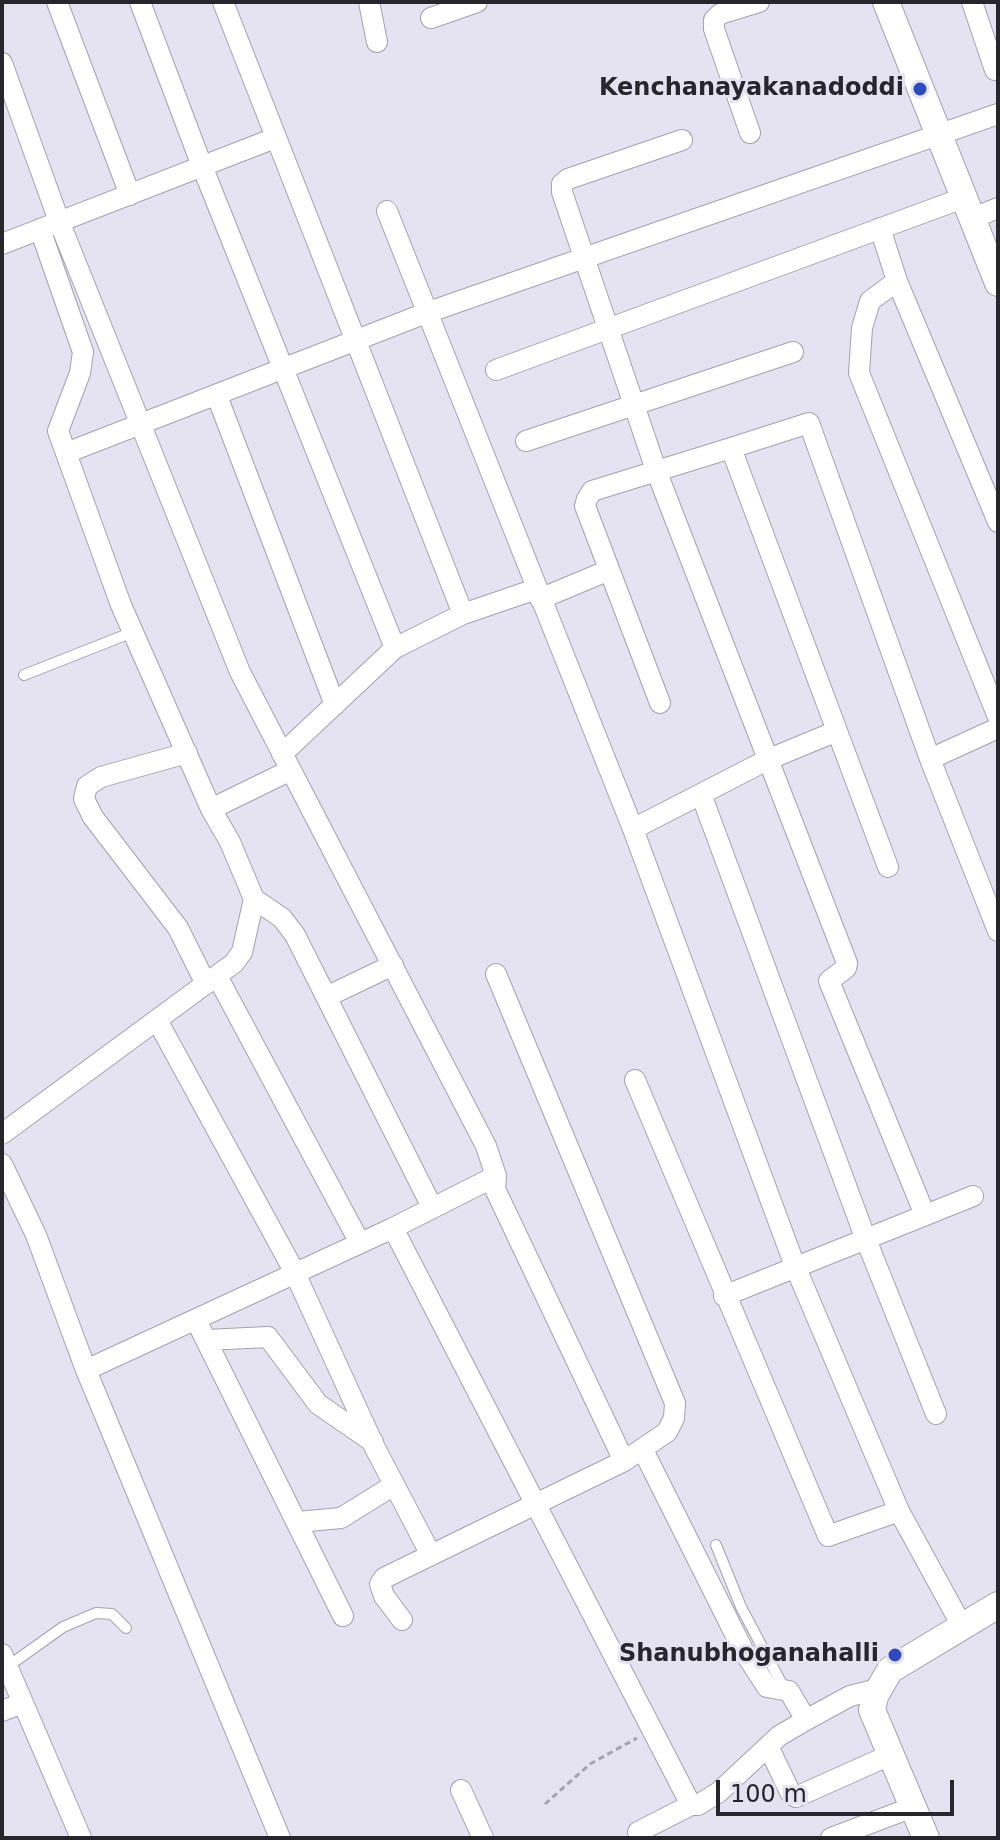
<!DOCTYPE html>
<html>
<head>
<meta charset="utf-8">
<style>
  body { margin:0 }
  #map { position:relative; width:1000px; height:1840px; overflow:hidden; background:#e5e2f2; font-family:"DejaVu Sans",sans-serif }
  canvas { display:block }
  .frame { position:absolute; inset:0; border:4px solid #27262c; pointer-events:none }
  .scale { position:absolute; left:716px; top:1780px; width:238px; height:36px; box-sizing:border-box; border:4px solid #27262c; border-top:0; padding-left:10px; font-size:24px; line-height:28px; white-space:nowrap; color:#27262c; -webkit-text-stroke:6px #e5e2f2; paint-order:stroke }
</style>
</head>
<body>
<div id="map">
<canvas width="1000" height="1840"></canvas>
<div class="frame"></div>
<div class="scale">100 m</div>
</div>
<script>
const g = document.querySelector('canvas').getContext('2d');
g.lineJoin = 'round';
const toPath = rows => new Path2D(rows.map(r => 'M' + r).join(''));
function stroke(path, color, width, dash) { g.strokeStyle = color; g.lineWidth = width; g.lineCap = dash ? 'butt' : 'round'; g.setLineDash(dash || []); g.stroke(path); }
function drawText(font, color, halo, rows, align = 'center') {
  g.font = font + ' "DejaVu Sans",sans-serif'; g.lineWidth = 6; g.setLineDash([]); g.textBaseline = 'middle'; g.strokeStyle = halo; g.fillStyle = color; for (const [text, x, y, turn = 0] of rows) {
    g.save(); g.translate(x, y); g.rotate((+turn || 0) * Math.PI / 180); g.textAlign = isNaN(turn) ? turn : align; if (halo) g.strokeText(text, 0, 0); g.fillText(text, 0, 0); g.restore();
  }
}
const lane = toPath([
  [24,675,133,632],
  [716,1545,741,1607,785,1690],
  [7,1667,63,1627,96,1613,112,1614,126,1628]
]);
const street = toPath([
  [57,2,130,195],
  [140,2,202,166,395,648],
  [223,2,463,614],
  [369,2,377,42],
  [972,2,995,70],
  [431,18,477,2],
  [2,63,59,221,240,672,486,1146,496,1176,495,1189,624,1461],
  [750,133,714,29,714,20,720,14,759,2],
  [682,140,568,179,562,184,562,192,656,470,847,963,846,968,829,981,925,1215],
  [387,211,633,829,795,1266,899,1511,962,1626],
  [971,219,998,208],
  [880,228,897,281,998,522],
  [40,229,83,352,80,373,58,431,121,605,211,809],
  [2,244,275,138],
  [897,281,870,301,862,328,859,373,998,717],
  [496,370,963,198],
  [217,396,335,705],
  [526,441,793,352],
  [731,448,809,423,930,759,998,728],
  [66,453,426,313,998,114],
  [540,599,609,570],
  [660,703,585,506,587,499,592,491,731,448,888,867],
  [187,753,101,777,87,786,84,799,93,817,178,928,206,984],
  [282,754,395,648,463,614,536,589],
  [930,759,998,931],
  [701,794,865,1237,936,1414],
  [633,829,767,760,837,731],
  [254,899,282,918,295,935,432,1207],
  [217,976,360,1243],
  [326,997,393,965],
  [157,1020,294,1271,375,1448,430,1553],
  [635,1080,828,1536,899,1511],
  [2,1134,234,963,242,952,254,899,230,842,211,809,291,770],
  [2,1164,36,1235,86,1370],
  [393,1228,691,1805,698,1805,719,1792,779,1736,806,1720,850,1696,878,1689],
  [724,1296,973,1196],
  [196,1320,343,1616],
  [206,1340,268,1337,318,1404,373,1442],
  [643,1450,743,1650,767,1687,789,1691,806,1720],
  [297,1522,341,1518,394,1485],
  [402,1620,384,1596,380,1584,384,1578,624,1461,667,1432,674,1418,675,1403,496,974],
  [2,1654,81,1838],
  [2,1711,23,1703],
  [768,1746,791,1794,796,1797,890,1755],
  [461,1790,483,1838],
  [638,1832,691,1805],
  [280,1838,86,1370,393,1228,496,1176],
  [831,1838,913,1807]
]);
const secondary = toPath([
  [886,2,998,283],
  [926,1838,872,1710,875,1696,890,1670,998,1605]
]);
stroke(lane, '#a3a1b0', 12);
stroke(street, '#a3a1b0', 22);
stroke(secondary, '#a3a1b0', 28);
stroke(toPath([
  [545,1804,590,1764,637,1738]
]), '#a4a2ae', 3, [6, 4]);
stroke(lane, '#fff', 10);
stroke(street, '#fff', 20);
stroke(secondary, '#fff', 26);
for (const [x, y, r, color] of [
  [920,89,8,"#2f4abb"],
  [895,1655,8,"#2f4abb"]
]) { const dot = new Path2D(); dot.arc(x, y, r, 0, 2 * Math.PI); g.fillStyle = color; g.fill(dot); stroke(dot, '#e5e2f2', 3); }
drawText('bold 24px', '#27262c', '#e5e2f2', [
  ["Kenchanayakanadoddi",904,89],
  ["Shanubhoganahalli",879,1655]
], 'right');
</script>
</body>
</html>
